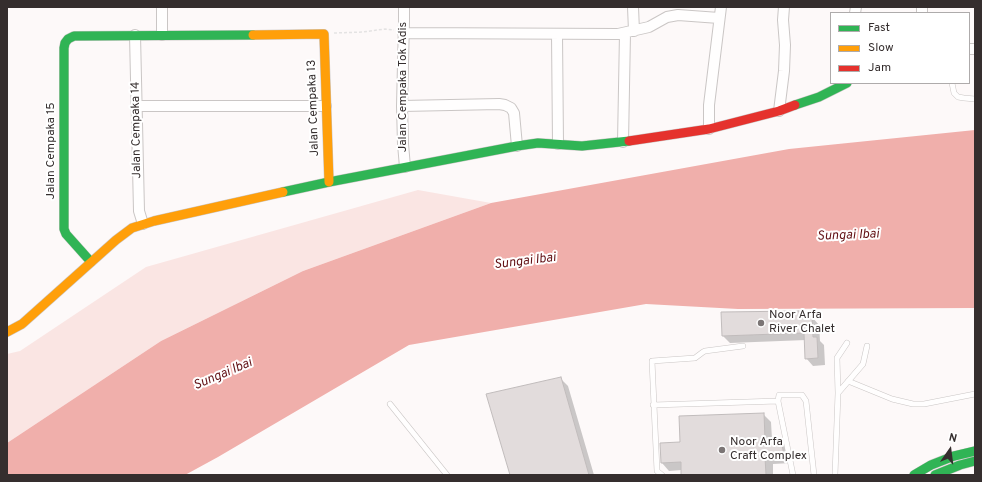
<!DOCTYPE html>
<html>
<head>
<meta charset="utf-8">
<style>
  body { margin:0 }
  #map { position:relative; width:982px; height:482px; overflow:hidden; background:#fdf9f9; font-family:Overpass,sans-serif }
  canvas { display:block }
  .frame { position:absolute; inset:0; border:8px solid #352e2e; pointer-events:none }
  .legend { position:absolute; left:830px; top:12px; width:140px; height:72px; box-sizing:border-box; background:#fff; border:1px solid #aeabab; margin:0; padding:5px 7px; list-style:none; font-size:12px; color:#352e2e }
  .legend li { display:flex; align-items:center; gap:8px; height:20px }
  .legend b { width:20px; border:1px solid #aeabab }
  .north { position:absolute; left:930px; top:430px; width:40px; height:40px; -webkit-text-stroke:3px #fff; paint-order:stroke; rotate:14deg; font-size:11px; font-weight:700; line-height:16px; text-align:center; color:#352e2e }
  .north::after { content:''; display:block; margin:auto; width:14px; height:18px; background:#352e2e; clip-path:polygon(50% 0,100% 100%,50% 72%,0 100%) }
</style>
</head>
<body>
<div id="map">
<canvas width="982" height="482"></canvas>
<div class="frame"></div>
<ul class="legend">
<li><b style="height:5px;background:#30b455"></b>Fast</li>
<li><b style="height:5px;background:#ff9f0a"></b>Slow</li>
<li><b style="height:5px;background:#e5322d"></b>Jam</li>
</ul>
<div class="north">N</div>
</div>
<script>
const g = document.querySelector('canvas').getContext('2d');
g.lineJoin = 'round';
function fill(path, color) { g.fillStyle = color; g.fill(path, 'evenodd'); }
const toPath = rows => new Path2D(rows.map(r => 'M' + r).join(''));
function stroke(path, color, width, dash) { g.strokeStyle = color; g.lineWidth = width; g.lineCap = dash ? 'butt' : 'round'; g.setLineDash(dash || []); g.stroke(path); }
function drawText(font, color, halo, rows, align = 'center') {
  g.font = font + ' Overpass,sans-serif'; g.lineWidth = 4; g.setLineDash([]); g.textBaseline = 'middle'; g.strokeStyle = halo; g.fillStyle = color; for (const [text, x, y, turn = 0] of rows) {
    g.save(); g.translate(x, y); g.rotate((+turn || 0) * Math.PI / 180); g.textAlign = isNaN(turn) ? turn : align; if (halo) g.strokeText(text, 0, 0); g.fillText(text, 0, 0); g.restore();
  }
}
fill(toPath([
  [418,190,491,203,303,271,161,341,7,443,7,354,20,351,146,267]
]), '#fae5e3');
fill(toPath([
  [975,130,975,308,738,309,646,304,409,345,218,457,185,475,7,475,7,443,161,341,303,271,491,203,789,149]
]), '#f0afab');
fill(toPath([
  [799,312,804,318,812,317,819,325,820,341,824,345,825,365,813,366,806,358,806,340,730,343,723,336],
  [560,378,568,386,594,475,511,475],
  [763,414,771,422,772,439,781,439,789,447,791,463,773,464,773,475,682,475,682,470,669,471,662,463,681,443]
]), '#0003');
const building = toPath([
  [799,311,800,317,812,316,813,337,817,337,818,358,805,359,804,333,722,336,721,312,799,311],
  [561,377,589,475,510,475,486,394,561,377],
  [764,413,765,439,781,438,784,456,765,457,766,475,681,475,681,462,661,463,660,443,680,442,679,416,764,413]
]);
fill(building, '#e2dcdc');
stroke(building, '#c1bcbc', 1);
const lane = toPath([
  [952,83,954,93,958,97,964,98,975,99],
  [848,381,892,399,913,404,924,404,975,394],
  [838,393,837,358,847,343],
  [390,404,447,475],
  [653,405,778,401],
  [662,475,657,471,652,361,695,358,703,352,705,351,743,346],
  [793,475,778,401,779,395,802,395,806,401,814,475],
  [835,475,838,393,863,364,867,346]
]);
const street = toPath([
  [404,7,404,22,402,106,403,144,405,167],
  [633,7,634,31],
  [922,7,922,13],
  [855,13,856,7],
  [403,33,618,34,649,27,667,17,678,15,719,18],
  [557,34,558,144],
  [135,35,139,211,143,224],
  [162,35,162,7],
  [969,49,975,49],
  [137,106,326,106],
  [402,106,499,104,505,105,511,108,514,113,517,146],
  [779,111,784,71,785,45,783,20,784,7],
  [709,129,709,105,721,7],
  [623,142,625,33]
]);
const fast = toPath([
  [795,105,819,97,847,83],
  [283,192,329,182,517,146,538,143,582,146,629,141],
  [91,262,66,234,64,229,64,48,65,43,68,39,74,36,253,35],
  [914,475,931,465,954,456,975,451],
  [935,475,960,465,975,461]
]);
const slow = toPath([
  [253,35,324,34,329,182],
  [7,332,22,324,116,240,132,228,154,221,283,192]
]);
const jam = toPath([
  [629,141,709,129,779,111,795,105]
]);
stroke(lane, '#cac6c5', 6);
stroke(street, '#cac6c5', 12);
stroke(fast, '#cac6c5', 10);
stroke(slow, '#cac6c5', 10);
stroke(jam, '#cac6c5', 10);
stroke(toPath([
  [334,33,363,32,385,29,394,30]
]), '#e4e3e3', 1.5, [3, 2]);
stroke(lane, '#fffefe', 5);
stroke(street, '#fffefe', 10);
stroke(fast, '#30b455', 9);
stroke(slow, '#ff9f0a', 9);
stroke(jam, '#e5322d', 9);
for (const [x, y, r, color] of [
  [761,323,4,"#7b7575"],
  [722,450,4,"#7b7575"]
]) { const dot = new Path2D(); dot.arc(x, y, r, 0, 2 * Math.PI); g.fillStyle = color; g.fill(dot); stroke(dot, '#fff', 1.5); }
drawText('12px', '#352e2e', '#fff', [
  ["Jalan Cempaka Tok Adis",404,87,-90],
  ["Jalan Cempaka 13",314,108,-92],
  ["Jalan Cempaka 14",137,130,-91],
  ["Jalan Cempaka 15",52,151,-90]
]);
drawText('12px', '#352e2e', '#fff', [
  ["Noor Arfa",769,316],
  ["River Chalet",769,330],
  ["Noor Arfa",730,443],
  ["Craft Complex",730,457]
], 'left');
drawText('italic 13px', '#621014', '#fff', [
  ["Sungai Ibai",848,236,-2],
  ["Sungai Ibai",525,262,-7],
  ["Sungai Ibai",223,375,-23]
]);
</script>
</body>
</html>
